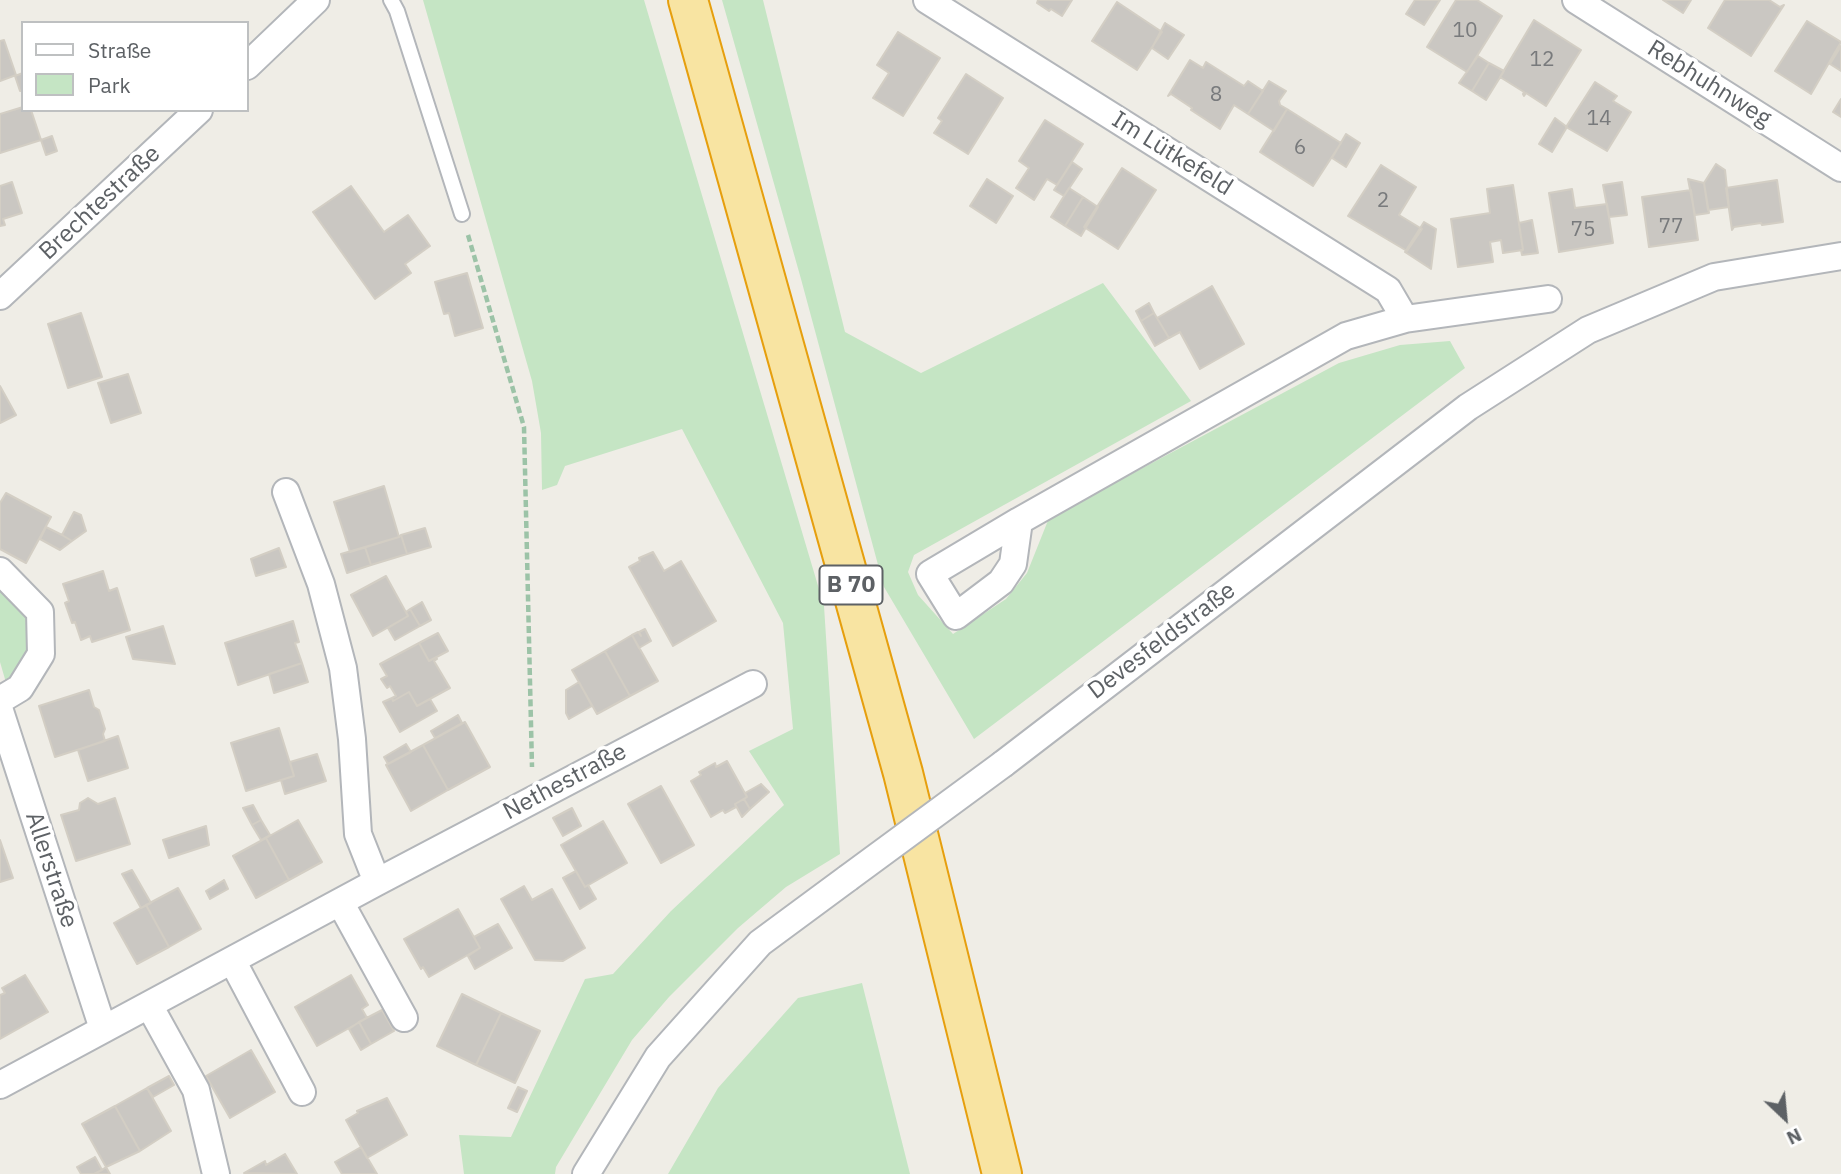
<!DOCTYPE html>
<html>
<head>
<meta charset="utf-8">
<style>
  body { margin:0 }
  #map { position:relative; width:1841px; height:1174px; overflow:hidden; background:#efede6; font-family:"IBM Plex Sans",sans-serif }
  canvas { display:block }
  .legend { position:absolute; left:21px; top:21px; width:228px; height:91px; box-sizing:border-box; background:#fff; border:2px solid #bec0c1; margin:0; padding:9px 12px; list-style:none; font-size:21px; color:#5d6165 }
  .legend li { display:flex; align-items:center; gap:14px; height:35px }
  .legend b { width:35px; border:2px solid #bec0c1 }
  .north { position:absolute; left:1750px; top:1083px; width:70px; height:70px; -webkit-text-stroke:5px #fff; paint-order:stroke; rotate:154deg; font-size:19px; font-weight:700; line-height:28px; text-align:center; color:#5d6165 }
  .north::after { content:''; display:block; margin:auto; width:24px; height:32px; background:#5d6165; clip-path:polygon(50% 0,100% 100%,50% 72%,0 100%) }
</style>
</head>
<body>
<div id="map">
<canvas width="1841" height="1174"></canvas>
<ul class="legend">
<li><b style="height:9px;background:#fff"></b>Straße</li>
<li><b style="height:19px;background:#c5e5c4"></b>Park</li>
</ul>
<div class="north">N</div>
</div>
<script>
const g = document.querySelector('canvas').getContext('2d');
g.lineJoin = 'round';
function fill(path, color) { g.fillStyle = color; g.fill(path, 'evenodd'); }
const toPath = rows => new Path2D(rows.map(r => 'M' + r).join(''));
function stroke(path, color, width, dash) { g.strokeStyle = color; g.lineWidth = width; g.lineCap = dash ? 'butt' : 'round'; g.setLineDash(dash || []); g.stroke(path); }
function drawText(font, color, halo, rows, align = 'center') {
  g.font = font + ' "IBM Plex Sans",sans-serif'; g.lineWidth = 7; g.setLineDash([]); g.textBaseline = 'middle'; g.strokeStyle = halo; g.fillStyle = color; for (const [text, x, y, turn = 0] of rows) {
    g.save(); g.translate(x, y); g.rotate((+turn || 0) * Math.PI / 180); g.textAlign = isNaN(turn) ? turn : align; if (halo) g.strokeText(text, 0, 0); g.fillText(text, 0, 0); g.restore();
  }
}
fill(toPath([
  [423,0,644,0,824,606,840,854,786,887,738,928,669,997,632,1040,556,1167,555,1174,464,1174,459,1135,511,1137,585,979,613,974,671,911,784,805,749,751,793,729,783,623,682,429,565,466,557,485,542,490,541,433,532,381],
  [722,0,763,0,845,332,921,373,1103,283,1191,401,914,555,908,572,918,595,953,634,1006,599,1027,573,1049,518,1339,363,1400,345,1450,341,1465,368,974,739,884,587,801,279],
  [0,589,26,615,31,630,31,647,7,686,0,662],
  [862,983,910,1174,668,1174,718,1088,798,998]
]), '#c5e5c4');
const building = toPath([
  [1038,0,1072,0,1062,16,1051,9,1049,11,1037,3,1038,0],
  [1415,0,1440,0,1424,25,1406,14,1415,0],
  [1456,0,1477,0,1502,16,1467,72,1427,47,1456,0],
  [1663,0,1691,0,1683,13,1663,0],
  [1725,0,1769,0,1780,7,1784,5,1751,56,1708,28,1725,0],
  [1117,2,1162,32,1137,70,1092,41,1117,2],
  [1534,20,1581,50,1546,106,1526,93,1524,96,1523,94,1524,92,1500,77,1534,20],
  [1807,21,1841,42,1811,94,1775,71,1807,21],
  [1165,23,1184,35,1168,59,1152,48,1165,23],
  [898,32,940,58,903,116,873,98,889,73,877,65,898,32],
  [4,40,16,75,0,81,0,41,4,40],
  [1841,46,1841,71,1830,64,1841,46],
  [1478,56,1489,63,1472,91,1459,83,1478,56],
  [1190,60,1203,68,1206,62,1244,86,1248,81,1263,91,1248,114,1234,105,1220,129,1191,110,1192,108,1171,94,1168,96,1190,60],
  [1489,63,1504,71,1486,100,1472,91,1489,63],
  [23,73,23,91,20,91,15,76,23,73],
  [966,74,1003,98,968,154,934,133,942,121,938,118,966,74],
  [1269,81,1286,91,1279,101,1280,105,1287,109,1274,131,1248,114,1269,81],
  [1595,82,1617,96,1613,101,1631,112,1607,151,1566,127,1595,82],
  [1841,99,1841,117,1833,112,1841,99],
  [23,107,23,110,31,110,41,140,0,153,0,114,23,107],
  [1287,109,1341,143,1313,186,1260,152,1287,109],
  [1555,118,1567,127,1552,152,1539,144,1555,118],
  [1045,120,1083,144,1057,185,1047,179,1034,200,1016,188,1029,168,1019,161,1045,120],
  [1346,134,1360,143,1346,167,1332,158,1346,134],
  [52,136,57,151,46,155,41,140,52,136],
  [1072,162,1082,169,1064,196,1054,190,1072,162],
  [1716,164,1725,170,1729,207,1708,210,1704,183,1716,164],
  [1381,165,1416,187,1399,215,1422,229,1407,251,1348,216,1381,165],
  [1122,168,1156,190,1118,249,1084,227,1122,168],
  [987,179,1013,196,996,223,970,206,987,179],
  [1688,179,1704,183,1709,213,1695,215,1688,179],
  [1777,180,1783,222,1762,225,1761,223,1734,227,1732,230,1726,188,1777,180],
  [12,182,22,213,3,219,5,225,0,226,0,186,12,182],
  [1622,182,1627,215,1609,217,1603,185,1622,182],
  [1513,185,1523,250,1503,253,1501,240,1490,242,1493,262,1458,267,1451,219,1490,213,1487,189,1513,185],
  [351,186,384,232,408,215,430,246,405,264,411,273,375,299,313,212,351,186],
  [1069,188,1083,197,1065,226,1051,217,1069,188],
  [1572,189,1575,208,1607,204,1613,243,1559,252,1549,193,1572,189],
  [1691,190,1698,240,1649,247,1642,197,1691,190],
  [1083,197,1098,207,1081,236,1065,226,1083,197],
  [1532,220,1538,253,1522,255,1521,250,1523,250,1519,223,1532,220],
  [1424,222,1436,229,1431,269,1405,252,1424,222],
  [467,273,483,328,455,336,449,313,444,314,435,282,467,273],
  [1212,286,1244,344,1200,369,1180,332,1169,338,1157,318,1212,286],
  [1149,303,1154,313,1141,321,1136,311,1149,303],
  [81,313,102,377,68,388,48,324,81,313],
  [1154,313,1169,338,1155,346,1141,321,1154,313],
  [128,374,141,413,111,423,98,383,128,374],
  [0,386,16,415,0,423,0,386],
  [384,486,399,537,350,552,334,502,384,486],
  [6,493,51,517,26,563,0,549,0,503,6,493],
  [74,512,81,515,86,531,72,541,62,535,74,512],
  [46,527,62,535,72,541,60,550,40,539,46,527],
  [425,528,431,547,407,554,401,535,425,528],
  [401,535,407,554,371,565,365,547,399,537,401,535],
  [365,547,371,565,347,573,341,554,365,547],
  [279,548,286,567,256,576,251,559,279,548],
  [653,552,664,571,681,561,716,621,673,646,629,567,640,561,639,558,653,552],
  [103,571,109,591,117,588,130,630,92,642,90,636,81,640,75,622,72,623,65,603,69,601,63,584,103,571],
  [386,576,408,616,373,636,351,595,386,576],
  [422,602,431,620,420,626,410,609,422,602],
  [410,609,420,626,395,640,388,628,408,616,406,612,410,609],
  [293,621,299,642,295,643,302,663,238,685,225,643,293,621],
  [163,626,175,664,133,659,126,637,163,626],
  [645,629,651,641,639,648,632,635,638,632,641,636,639,632,645,629],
  [438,633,448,651,429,661,419,643,438,633],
  [632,635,658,681,630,696,605,651,632,635],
  [419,643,429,661,436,657,437,659,434,661,450,688,417,706,409,692,393,701,392,698,396,696,390,686,387,688,381,679,387,676,380,664,419,643],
  [605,651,630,696,597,714,572,670,605,651],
  [302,663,308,682,274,693,269,674,302,663],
  [579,682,592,706,569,719,566,713,566,690,579,682],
  [89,690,94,707,99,710,105,729,103,734,105,741,55,757,39,706,89,690],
  [409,692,417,706,430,699,437,711,400,732,383,702,392,698,393,701,409,692],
  [458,715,462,723,435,738,431,731,458,715],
  [465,722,490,767,448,790,423,745,465,722],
  [279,728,294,776,246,791,231,743,279,728],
  [118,736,128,768,88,781,78,750,118,736],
  [406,744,411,752,388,764,384,757,406,744],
  [423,745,448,790,411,811,386,765,423,745],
  [317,754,326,781,285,794,281,780,294,776,290,762,317,754],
  [727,761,747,797,735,804,736,807,725,813,723,810,711,817,691,781,701,775,699,772,715,763,716,767,727,761],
  [761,784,769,792,750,809,744,799,747,797,745,793,761,784],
  [661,786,694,845,661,863,628,804,661,786],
  [88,798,98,804,115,798,130,844,76,861,61,815,79,810,80,803,88,798],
  [744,799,750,809,742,817,735,804,744,799],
  [253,805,261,820,252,825,243,808,253,805],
  [572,808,581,826,563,836,553,818,572,808],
  [261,820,270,835,261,840,252,825,261,820],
  [298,820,322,862,289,880,266,838,298,820],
  [603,821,627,863,585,887,561,845,603,821],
  [206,826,209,845,169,858,163,840,206,826],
  [266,838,289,880,256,898,233,856,266,838],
  [0,840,13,878,0,882,0,840],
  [132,870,151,903,141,908,122,874,132,870],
  [576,871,585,887,588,885,596,899,580,909,563,878,576,871],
  [224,880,228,889,210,899,206,891,224,880],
  [524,886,532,900,552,889,585,948,563,961,535,960,501,899,524,886],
  [178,888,201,929,169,947,146,905,178,888],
  [146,905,169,947,137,964,114,923,146,905],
  [458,909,480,948,429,977,423,967,421,969,404,939,458,909],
  [498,924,512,948,475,969,468,956,480,948,474,937,498,924],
  [25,975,48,1012,0,1039,0,995,5,993,2,988,25,975],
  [351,975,368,1005,362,1009,367,1018,317,1046,295,1007,351,975],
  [462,994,501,1013,476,1065,437,1046,462,994],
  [382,1010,394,1031,371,1044,359,1022,382,1010],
  [501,1013,540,1031,515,1083,476,1065,501,1013],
  [359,1022,371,1044,361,1050,349,1029,359,1022],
  [251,1050,275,1092,230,1118,206,1076,251,1050],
  [169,1076,174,1085,153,1097,147,1088,169,1076],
  [518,1087,527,1091,517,1112,508,1108,518,1087],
  [147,1088,171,1131,140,1151,115,1106,147,1088],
  [387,1098,407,1135,367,1158,346,1120,358,1113,357,1111,387,1098],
  [115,1106,140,1151,106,1167,82,1124,115,1106],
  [361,1147,377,1174,342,1174,335,1162,361,1147],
  [285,1154,297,1174,244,1173,265,1161,266,1165,285,1154],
  [95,1157,102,1170,94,1174,81,1174,77,1167,95,1157],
  [106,1167,110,1174,94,1174,102,1170,106,1167]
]);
fill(building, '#cac7c2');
stroke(building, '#d3cec4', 2);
const service = toPath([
  [391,0,397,11,462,214]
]);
const minor = toPath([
  [927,0,1388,290,1405,319],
  [1576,0,1841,168],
  [247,66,316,0],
  [0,296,199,110],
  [286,492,321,584,343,668,352,739,358,834,377,882],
  [1019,521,1013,564,1001,582,956,616,930,574,1019,521,1346,336,1405,319,1548,299],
  [0,571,40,612,41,654,20,688,0,700],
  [0,711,103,1029],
  [1003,764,1468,407,1588,330,1714,277,1841,256],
  [340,902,404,1018],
  [232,960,302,1092],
  [149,1005,196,1090,216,1174],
  [0,1085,377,882,753,684],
  [586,1174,658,1057,760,943,848,878]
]);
const trunk = toPath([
  [688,0,903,773,1002,1174]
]);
stroke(service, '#b3b6ba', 18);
stroke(minor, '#b3b6ba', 30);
stroke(trunk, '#e69f0e', 42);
stroke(toPath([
  [468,235,524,427,532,767]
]), '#9cc3a7', 4.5, [7, 3.5]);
stroke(service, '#fff', 14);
stroke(minor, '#fff', 26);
stroke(trunk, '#f8e4a2', 38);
const minorBridge = toPath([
  [848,878,1003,764]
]);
stroke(minorBridge, '#b3b6ba', 30, []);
stroke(minorBridge, '#fff', 26);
drawText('21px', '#787a7c', null, [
  ["10",1465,31],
  ["12",1542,60],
  ["8",1216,95],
  ["14",1599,119],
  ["6",1300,148],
  ["2",1383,201],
  ["77",1671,227],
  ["75",1583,230]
]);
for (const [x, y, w] of [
  [851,585,63]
]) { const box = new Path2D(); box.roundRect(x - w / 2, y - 19.5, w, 39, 5); g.fillStyle = '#fff'; g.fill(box); stroke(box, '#5d6165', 2); }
drawText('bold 23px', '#5d6165', null, [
  ["B 70",851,585]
]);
drawText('24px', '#5d6165', '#fff', [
  ["Rebhuhnweg",1709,84,32],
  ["Im Lütkefeld",1172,154,32],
  ["Brechtestraße",100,203,-43],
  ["Devesfeldstraße",1162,641,-37],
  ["Nethestraße",565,782,-28],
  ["Allerstraße",51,870,72]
]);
</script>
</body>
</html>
